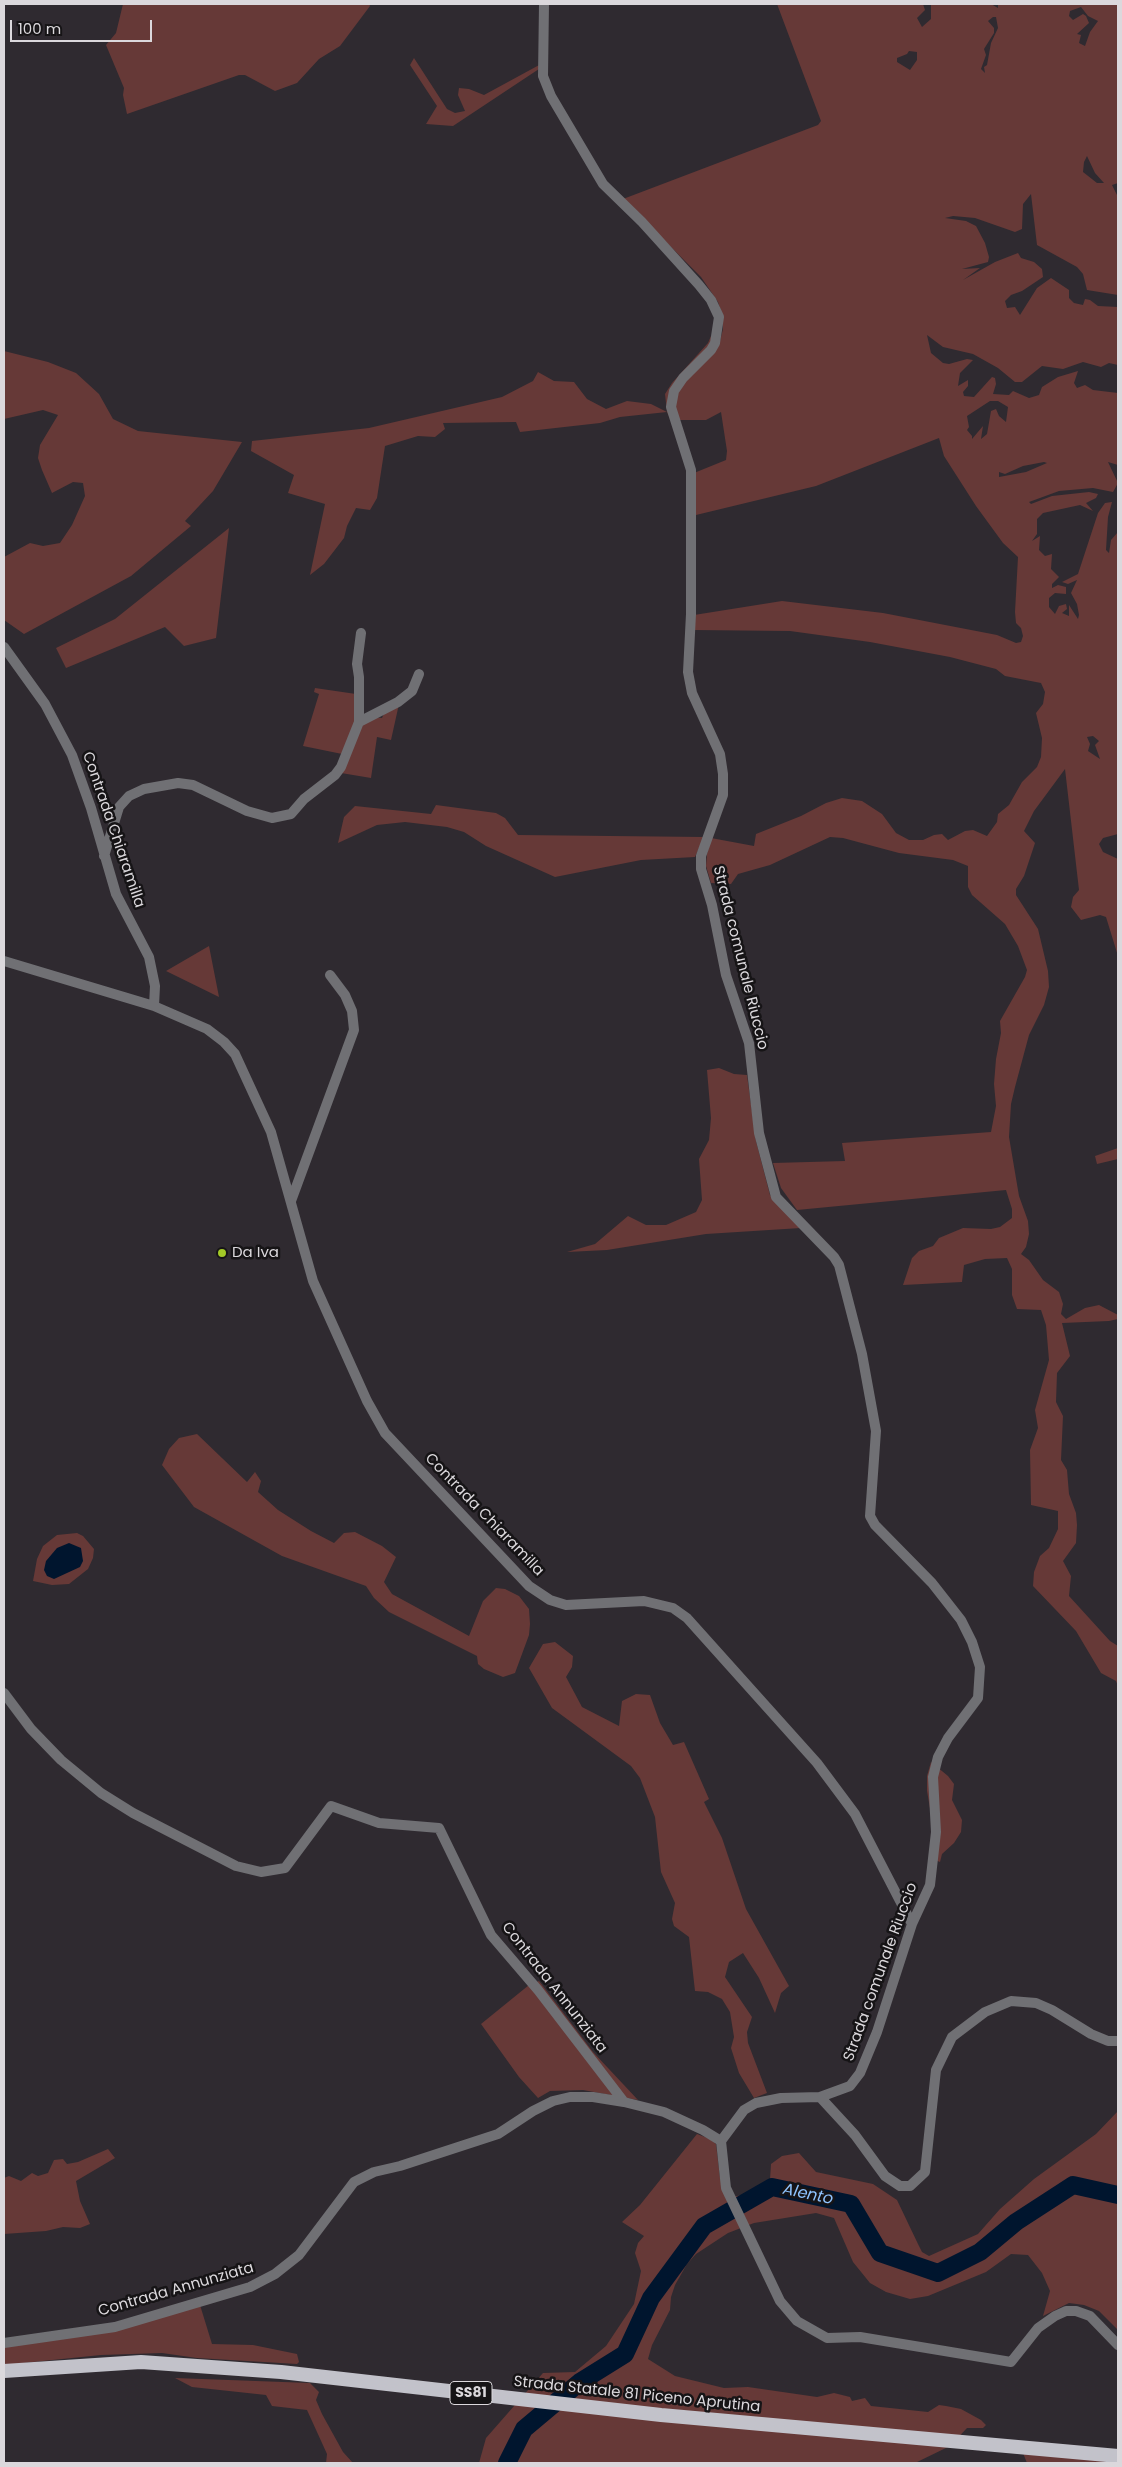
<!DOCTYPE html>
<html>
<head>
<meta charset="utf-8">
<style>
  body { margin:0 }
  #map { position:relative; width:1122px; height:2467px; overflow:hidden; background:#2f2a30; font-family:Poppins,sans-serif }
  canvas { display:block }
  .frame { position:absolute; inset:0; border:5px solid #dbd8dc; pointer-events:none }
  .scale { position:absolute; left:10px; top:20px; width:142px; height:22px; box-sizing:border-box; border:2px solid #dbd8dc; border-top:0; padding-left:6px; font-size:15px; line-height:18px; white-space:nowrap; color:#dbd8dc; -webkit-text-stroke:4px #161416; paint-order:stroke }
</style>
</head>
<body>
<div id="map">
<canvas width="1122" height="2467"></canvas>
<div class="frame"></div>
<div class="scale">100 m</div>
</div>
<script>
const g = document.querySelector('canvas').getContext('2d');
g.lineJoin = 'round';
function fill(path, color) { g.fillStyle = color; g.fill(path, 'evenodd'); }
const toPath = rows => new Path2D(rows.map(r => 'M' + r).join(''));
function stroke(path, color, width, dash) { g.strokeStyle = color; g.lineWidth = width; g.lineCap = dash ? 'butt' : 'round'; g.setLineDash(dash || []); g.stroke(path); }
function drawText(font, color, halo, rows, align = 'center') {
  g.font = font + ' Poppins,sans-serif'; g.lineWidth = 5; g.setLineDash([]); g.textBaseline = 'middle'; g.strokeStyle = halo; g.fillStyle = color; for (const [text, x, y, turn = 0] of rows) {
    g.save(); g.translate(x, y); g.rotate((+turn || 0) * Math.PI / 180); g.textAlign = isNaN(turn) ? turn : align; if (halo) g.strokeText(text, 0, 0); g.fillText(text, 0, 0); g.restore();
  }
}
fill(toPath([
  [123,4,369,4,370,6,340,46,319,59,297,83,275,91,245,75,239,75,127,114,123,95,124,88,106,45,116,33],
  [777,4,923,4,925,10,917,18,922,27,931,19,931,4,991,4,998,8,998,4,1118,4,1118,183,1112,185,1118,197,1118,295,1087,290,1083,274,1077,267,1037,245,1031,194,1023,204,1022,229,1015,232,975,218,953,216,945,218,966,221,976,226,985,243,989,257,988,262,962,269,980,268,963,280,995,262,1018,253,1021,258,1034,262,1042,269,1043,277,1022,291,1011,295,1005,301,1007,308,1015,307,1020,315,1037,288,1051,278,1069,290,1069,298,1074,303,1083,305,1085,299,1090,300,1098,306,1118,307,1118,365,1109,363,1101,367,1083,362,1063,369,1042,366,1022,382,1015,382,998,368,973,354,943,347,927,335,931,353,943,363,949,364,967,359,973,360,960,373,958,386,968,380,968,386,963,392,964,396,974,397,992,377,995,378,996,384,993,394,1009,395,1013,391,1029,398,1039,395,1042,387,1058,377,1078,371,1074,383,1077,388,1085,385,1093,390,1118,393,1118,465,1108,462,1118,483,1113,492,1093,488,1059,491,1029,502,1031,504,1052,496,1089,492,1098,494,1096,498,1086,503,1093,511,1080,505,1043,513,1037,519,1037,534,1032,541,1040,536,1039,550,1045,556,1052,554,1051,569,1059,577,1052,584,1052,588,1058,585,1066,587,1066,594,1055,593,1049,598,1049,607,1055,614,1059,606,1066,604,1067,609,1062,613,1069,616,1069,605,1078,619,1079,615,1077,604,1071,593,1077,580,1068,584,1062,582,1078,574,1098,513,1105,503,1112,502,1108,517,1106,550,1109,553,1111,540,1118,532,1118,834,1103,838,1099,844,1103,852,1118,859,1118,956,1106,917,1100,915,1081,920,1071,907,1073,897,1079,890,1065,769,1034,811,1024,831,1035,843,1024,876,1016,889,1016,895,1038,929,1048,971,1049,987,1044,1005,1029,1035,1015,1087,1011,1104,1009,1137,1019,1196,1028,1221,1029,1234,1026,1247,1021,1254,1029,1260,1043,1280,1059,1292,1063,1304,1061,1314,1066,1319,1085,1308,1099,1305,1118,1315,1118,1319,1109,1321,1062,1323,1070,1356,1057,1373,1056,1402,1063,1416,1061,1460,1067,1470,1069,1494,1076,1513,1077,1525,1076,1543,1063,1561,1071,1576,1069,1596,1110,1641,1118,1646,1118,1686,1116,1681,1101,1673,1076,1631,1033,1586,1034,1572,1040,1556,1049,1548,1058,1529,1058,1511,1031,1505,1030,1450,1038,1428,1035,1410,1049,1360,1046,1325,1041,1310,1017,1309,1012,1295,1012,1269,1007,1258,985,1259,964,1265,962,1282,903,1285,912,1258,919,1251,933,1246,939,1238,963,1228,991,1229,1000,1227,1012,1218,1012,1209,1006,1190,797,1210,781,1188,773,1163,845,1161,842,1143,991,1132,996,1106,994,1084,996,1059,1001,1033,1000,1021,1025,977,1027,970,1018,946,1005,924,972,895,968,887,968,866,953,860,899,853,843,838,830,837,770,865,738,874,731,884,711,883,706,866,707,854,711,838,754,846,756,834,801,816,826,803,842,798,862,801,882,814,896,833,909,840,923,840,934,835,942,834,948,840,965,831,973,830,987,836,997,822,998,814,1009,805,1022,782,1037,767,1041,757,1042,738,1036,713,1043,704,1045,692,1041,683,1005,676,996,669,950,657,870,642,790,631,693,630,694,615,782,601,883,613,997,635,1016,643,1021,642,1023,636,1021,628,1016,623,1015,612,1018,557,1003,543,976,506,944,456,939,438,816,486,696,515,694,473,726,460,727,451,721,412,706,420,671,420,667,412,620,417,600,423,520,432,516,422,443,423,445,429,435,437,418,436,385,446,377,498,370,510,356,508,347,526,344,538,324,564,310,575,325,504,288,493,294,475,251,451,252,441,369,428,502,397,533,381,538,372,554,381,574,382,587,399,606,409,627,401,651,404,667,412,665,394,672,383,708,343,711,336,719,345,723,329,722,314,718,302,701,277,623,199,818,125,821,121],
  [1081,7,1088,16,1098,21,1090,32,1085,46,1079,43,1081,35,1077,34,1089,23,1086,16,1083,14,1073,20,1069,16,1070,11],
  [993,17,996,17,998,28,991,43,987,65,984,67,985,73,981,69,986,55,984,49,994,33,994,28,988,21],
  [909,51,917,52,917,60,910,70,897,62,897,58,907,54],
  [1087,156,1095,173,1104,183,1097,183,1083,172,1084,162],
  [990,401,998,401,1008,407,1006,422,999,416,996,409,991,411,987,434,981,439,983,426,972,439,972,436,967,430,969,427,967,416],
  [1044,462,1047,463,1026,472,999,477,999,472,1005,474,1023,466],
  [1093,736,1099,741,1095,745,1100,759,1088,751,1090,744,1087,737],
  [414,58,447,109,455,113,465,111,458,95,459,88,469,89,484,95,541,64,542,67,453,126,426,124,437,106,410,65],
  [4,351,48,362,76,373,99,394,113,419,138,431,242,442,213,491,185,521,191,526,131,576,24,634,4,620,4,557,30,543,43,546,60,543,72,525,85,496,83,483,73,482,52,493,42,470,38,458,40,445,58,415,43,410,4,419],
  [229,528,216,638,184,646,165,627,66,668,56,648,115,619],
  [315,688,356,694,355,712,373,717,382,718,385,711,399,704,391,740,377,737,371,778,341,773,347,755,303,746,319,694,314,692],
  [436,805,496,813,505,818,518,835,704,837,695,857,641,860,555,877,486,846,464,832,447,827,405,822,377,825,338,843,344,817,355,806,431,814],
  [209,946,219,997,166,971],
  [719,1068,734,1074,747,1075,756,1141,770,1195,801,1228,706,1234,607,1250,567,1252,595,1244,628,1216,646,1225,666,1225,696,1212,702,1200,699,1159,709,1140,711,1118,707,1070],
  [1118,1148,1118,1159,1097,1164,1095,1156],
  [197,1434,247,1482,255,1472,261,1481,258,1492,278,1510,311,1531,334,1543,344,1533,355,1532,382,1546,396,1557,384,1582,392,1594,469,1636,483,1601,496,1588,505,1589,519,1596,529,1609,530,1624,529,1635,515,1673,503,1677,484,1669,478,1664,477,1656,389,1612,374,1598,366,1586,282,1556,194,1507,162,1465,169,1449,179,1438],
  [77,1533,83,1536,94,1549,93,1558,88,1569,69,1584,52,1585,33,1581,37,1559,43,1546,57,1535],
  [555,1642,573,1656,572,1667,566,1677,582,1707,619,1726,622,1701,636,1694,650,1695,660,1723,673,1745,684,1742,709,1799,704,1802,722,1838,746,1909,789,1986,781,1993,775,2013,759,1978,743,1953,729,1962,725,1977,752,2017,747,2032,748,2043,767,2093,754,2098,739,2073,731,2048,734,2037,730,2012,722,1999,708,1992,695,1991,689,1937,674,1926,672,1919,675,1903,661,1872,655,1817,640,1778,631,1766,552,1708,529,1668,543,1644],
  [931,1762,948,1776,954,1784,952,1800,962,1820,961,1832,954,1843,942,1854,940,1862,935,1860,933,1826,927,1791,927,1776],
  [539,1981,593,2052,638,2100,583,2090,550,2091,538,2098,519,2077,481,2024,529,1985],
  [1118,2111,1118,2330,1099,2311,1084,2305,1069,2303,1043,2316,1050,2291,1042,2273,1028,2255,1011,2254,986,2272,928,2296,910,2299,886,2292,870,2283,853,2262,834,2218,816,2213,754,2223,728,2233,696,2254,687,2264,675,2285,671,2297,670,2310,652,2345,648,2359,675,2376,724,2388,748,2387,817,2397,834,2393,850,2397,852,2401,865,2398,871,2406,928,2412,939,2405,946,2406,961,2409,981,2420,986,2425,983,2428,967,2428,950,2446,915,2463,479,2463,486,2438,543,2373,575,2372,606,2346,634,2304,641,2271,635,2253,638,2243,644,2236,622,2222,640,2205,697,2134,710,2139,716,2144,720,2178,728,2198,755,2192,770,2180,771,2164,782,2156,799,2153,816,2172,873,2184,897,2200,918,2244,922,2252,929,2256,978,2234,1000,2209,1034,2179,1096,2134],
  [108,2149,115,2158,76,2181,80,2201,90,2224,80,2228,63,2227,46,2231,4,2234,4,2178,9,2176,21,2181,32,2173,38,2176,48,2173,54,2160,63,2159,67,2164,78,2162],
  [200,2305,212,2344,253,2345,297,2354,299,2362,297,2364,197,2358,162,2353,101,2355,4,2365,4,2346],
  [175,2378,310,2383,319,2392,316,2400,322,2414,343,2452,353,2463,326,2463,327,2454,307,2410,272,2406,266,2395,192,2387],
  [1023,2453,1105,2461,1111,2463,1027,2463]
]), '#663937');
fill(toPath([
  [69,1543,81,1548,83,1561,80,1567,54,1579,47,1576,44,1570,46,1561,57,1548]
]), '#00152e');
stroke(toPath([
  [507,2463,524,2429,580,2382,625,2354,651,2298,704,2226,772,2187,851,2204,880,2253,938,2273,980,2252,1016,2222,1073,2185,1118,2195]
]), '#00152e', 18);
stroke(toPath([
  [544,4,543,76,551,96,603,184,642,222,699,285,711,300,719,317,715,343,711,350,683,378,674,391,671,407,691,470,691,614,688,672,692,693,720,754,723,774,723,795,701,856,701,869,712,905,726,975,749,1043,759,1133,776,1197,834,1257,839,1265,862,1354,876,1431,870,1516,875,1525,932,1583,961,1620,972,1642,980,1667,978,1698,948,1738,938,1757,933,1777,936,1832,930,1885,912,1924,877,2032,860,2073,850,2086,820,2097,781,2098,756,2103,744,2110,721,2141,726,2188,780,2301,797,2321,827,2338,860,2337,1011,2362,1038,2328,1055,2316,1066,2311,1076,2311,1090,2316,1118,2345],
  [4,647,45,704,72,755,91,808,116,894,149,957,155,986,154,1006],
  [359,722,398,702,412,691,419,674],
  [104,856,119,807,129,796,144,789,178,783,193,785,247,811,272,818,291,814,304,799,335,775,341,767,359,722,359,677,357,664,361,633],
  [4,961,154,1006,207,1029,224,1042,235,1054,271,1132,313,1281,367,1401,385,1433,529,1586,550,1600,566,1605,644,1601,673,1608,687,1618,817,1763,855,1814,912,1924],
  [291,1201,354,1030,352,1011,345,995,330,975],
  [4,1693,31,1729,61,1760,101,1793,133,1813,236,1866,261,1872,285,1868,331,1806,379,1823,439,1828,491,1935,538,1990,624,2102],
  [820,2097,855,2135,885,2176,900,2186,910,2186,925,2172,936,2070,952,2037,985,2012,1011,2001,1036,2003,1052,2010,1091,2034,1108,2041,1118,2041],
  [4,2343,115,2327,250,2287,275,2274,299,2255,354,2182,374,2172,400,2166,498,2134,533,2111,553,2101,570,2097,593,2097,624,2102,664,2112,703,2130,721,2141]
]), '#707074', 10);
stroke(toPath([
  [4,2371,141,2362,281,2372,661,2415,1118,2456]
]), '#c2c2ca', 14);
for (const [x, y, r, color] of [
  [222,1253,5,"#a3c927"]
]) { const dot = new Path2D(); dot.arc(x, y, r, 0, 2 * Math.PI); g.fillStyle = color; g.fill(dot); stroke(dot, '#161416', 2); }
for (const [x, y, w] of [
  [471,2393,42]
]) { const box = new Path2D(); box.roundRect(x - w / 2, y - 11.5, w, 23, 4); g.fillStyle = '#161416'; g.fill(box); stroke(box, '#dbd8dc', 1); }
drawText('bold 14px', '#dbd8dc', null, [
  ["SS81",471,2393]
]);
drawText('15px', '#dbd8dc', '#161416', [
  ["Contrada Chiaramilla",113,830,71],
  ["Strada comunale Riuccio",740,958,76],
  ["Contrada Chiaramilla",484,1515,46],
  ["Strada comunale Riuccio",881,1972,-70],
  ["Contrada Annunziata",554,1988,52],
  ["Contrada Annunziata",176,2290,-16],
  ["Strada Statale 81 Piceno Aprutina",637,2395,6]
]);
drawText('15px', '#dbd8dc', '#161416', [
  ["Da Iva",232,1253]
], 'left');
drawText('italic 16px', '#8ec3fe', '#161416', [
  ["Alento",808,2195,12]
]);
</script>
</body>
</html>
